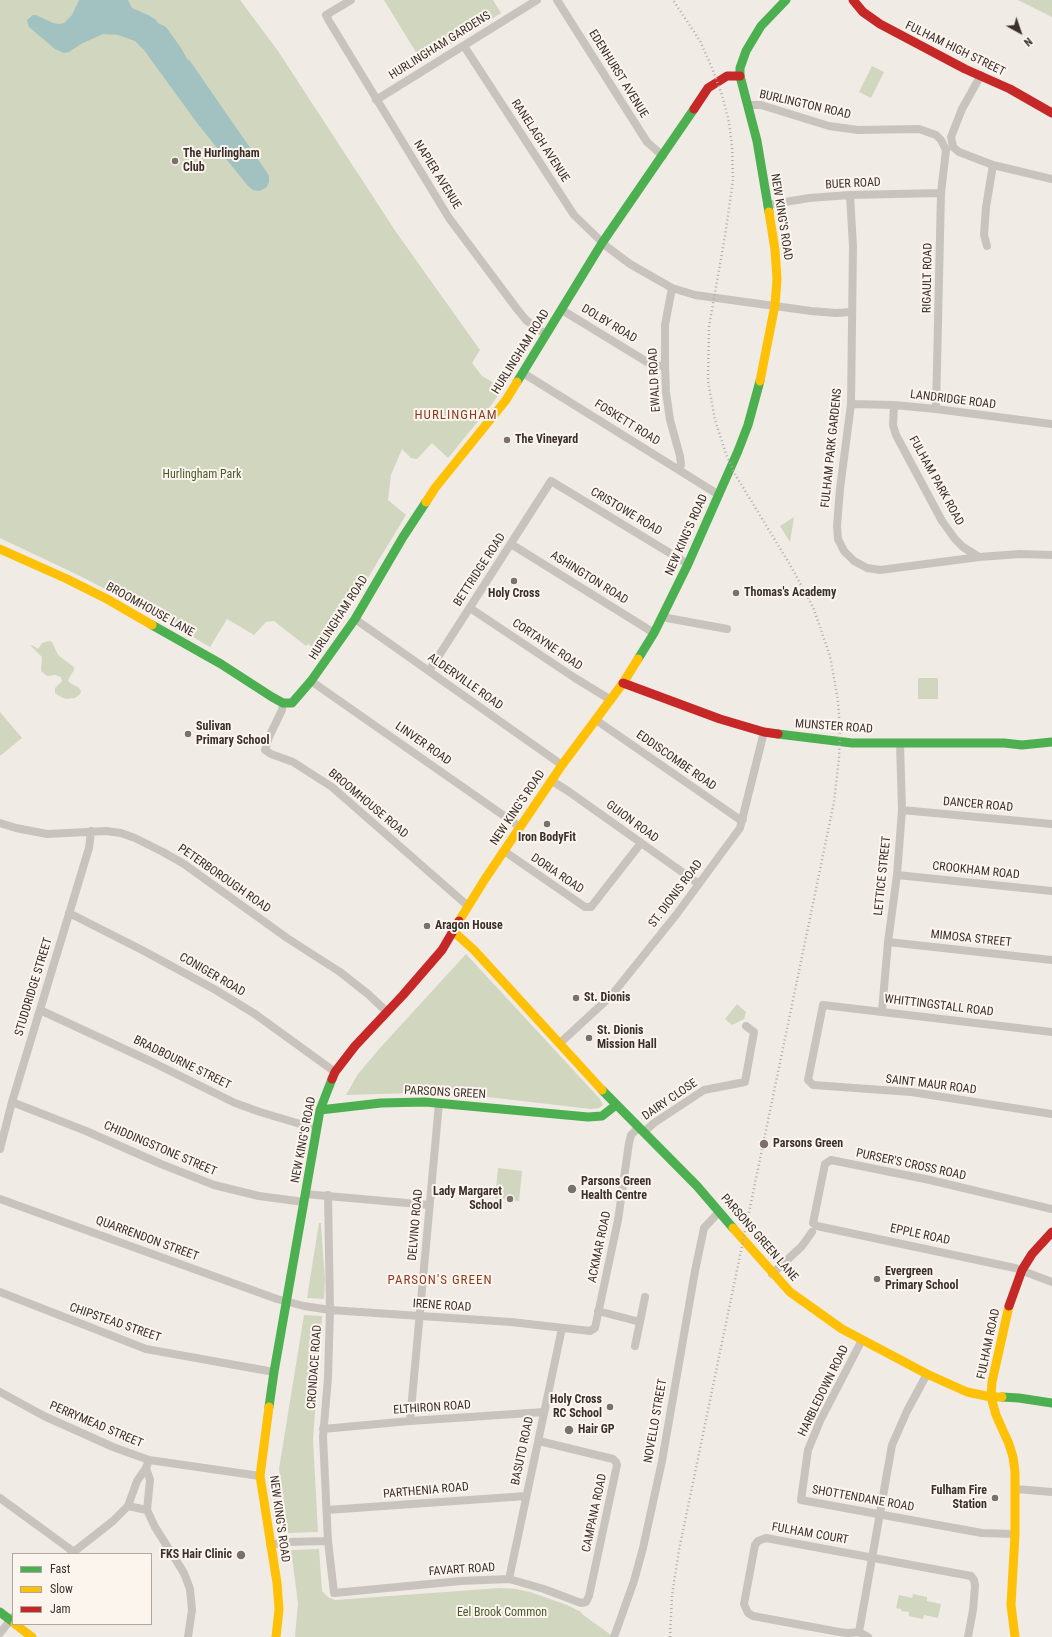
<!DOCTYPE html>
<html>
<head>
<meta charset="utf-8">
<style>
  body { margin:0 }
  #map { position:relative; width:1052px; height:1637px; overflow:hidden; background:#f0ebe5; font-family:"Roboto Condensed",sans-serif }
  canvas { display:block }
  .legend { position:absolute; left:12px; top:1553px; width:140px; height:72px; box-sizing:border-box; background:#fbf5ee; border:1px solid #aea6a0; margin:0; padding:5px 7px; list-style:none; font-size:12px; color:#3b302b }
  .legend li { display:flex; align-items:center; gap:8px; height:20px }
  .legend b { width:20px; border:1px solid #aea6a0 }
  .north { position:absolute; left:1000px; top:12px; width:40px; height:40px; -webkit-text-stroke:3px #fbf5ee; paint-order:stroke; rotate:140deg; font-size:11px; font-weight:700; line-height:16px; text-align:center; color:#3b302b }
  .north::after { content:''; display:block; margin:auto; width:14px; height:18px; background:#3b302b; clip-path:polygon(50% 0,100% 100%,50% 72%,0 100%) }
</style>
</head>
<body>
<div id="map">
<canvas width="1052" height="1637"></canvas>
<ul class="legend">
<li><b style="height:5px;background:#4caf50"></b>Fast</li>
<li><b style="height:5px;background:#ffc107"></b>Slow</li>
<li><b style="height:5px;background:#c62828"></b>Jam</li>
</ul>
<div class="north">N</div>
</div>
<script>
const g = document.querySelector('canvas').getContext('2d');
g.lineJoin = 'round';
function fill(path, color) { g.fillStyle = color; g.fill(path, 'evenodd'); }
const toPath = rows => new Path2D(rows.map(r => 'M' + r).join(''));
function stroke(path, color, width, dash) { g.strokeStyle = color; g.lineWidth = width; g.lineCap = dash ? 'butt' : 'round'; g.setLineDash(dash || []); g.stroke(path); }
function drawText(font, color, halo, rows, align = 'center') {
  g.font = font + ' "Roboto Condensed",sans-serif'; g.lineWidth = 4; g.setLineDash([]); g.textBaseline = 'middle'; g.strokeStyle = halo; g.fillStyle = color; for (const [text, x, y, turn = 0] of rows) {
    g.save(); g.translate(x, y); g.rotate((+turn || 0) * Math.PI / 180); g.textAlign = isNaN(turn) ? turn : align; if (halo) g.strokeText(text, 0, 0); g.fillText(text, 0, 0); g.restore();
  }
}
fill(toPath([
  [0,0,240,0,278,51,396,232,480,350,472,363,482,376,503,388,492,404,448,458,432,443,417,459,411,458,402,449,391,475,388,500,406,515,338,627,320,652,308,644,306,646,274,621,266,622,254,635,227,619,210,647,163,619,78,575,0,538],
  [384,0,493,0,501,13,422,62],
  [1018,0,1052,0,1052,17],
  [872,66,884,72,871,98,859,92],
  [794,517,790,542,780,526],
  [49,641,52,642,58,655,74,667,74,670,68,680,70,683,78,687,81,691,80,694,75,698,66,699,61,697,55,693,55,688,62,681,61,677,55,675,47,676,41,671,42,657,31,646,32,645,38,649,42,643],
  [918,678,938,678,938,699,918,699],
  [0,712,22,738,0,756],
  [466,954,600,1099,603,1105,599,1108,591,1109,444,1092,346,1095,358,1074,380,1048],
  [737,1004,746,1012,744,1019,732,1025,725,1019],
  [498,1168,522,1171,519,1201,495,1198],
  [319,1223,321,1223,321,1226,325,1279,324,1299,307,1298],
  [304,1315,322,1316,313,1440,318,1532,288,1533,279,1469],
  [319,1549,322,1591,328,1597,335,1600,500,1588,516,1589,530,1592,567,1605,581,1612,582,1614,611,1635,618,1637,295,1637,298,1603,291,1550],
  [913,1594,927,1597,927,1601,941,1604,938,1618,924,1615,923,1619,909,1616,909,1612,901,1611,901,1609,896,1608,899,1595,912,1598]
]), '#d1d6bf');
fill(toPath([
  [79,0,128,0,132,8,148,15,155,19,158,23,166,27,181,48,187,59,190,61,264,168,269,176,269,182,266,188,259,191,253,190,248,186,197,123,144,50,135,41,118,35,103,34,81,44,69,52,64,53,55,49,29,27,27,20,33,15,36,15,53,23,59,24,64,23,72,15]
]), '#a1c2c1');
stroke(toPath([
  [351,0,326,15,329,21,449,218,517,309,526,320,546,335],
  [557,0,647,142,663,156],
  [464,46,574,215,606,246,630,264,672,288,695,295,811,311,836,313,851,312],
  [981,75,962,109,951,137,953,147,959,152,993,165,1052,179],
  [376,100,537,0],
  [748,105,761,105,829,126,858,130,919,129,936,135,941,140,946,150,941,193,936,409],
  [850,195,853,246,851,404,840,489,837,526,838,539,844,551,854,561,867,568,880,570,979,557,1020,554,1052,555],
  [767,205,809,198,850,195,941,193],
  [987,246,984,235,986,207,993,165],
  [672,288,665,325,665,365,666,392,670,420,680,456,681,465,679,470],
  [562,310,652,365,657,366,665,365],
  [523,373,719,495],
  [851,404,894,405,936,409,1052,424],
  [894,405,893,425,896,435,942,521,955,539,963,547,979,557],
  [511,544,654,633],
  [470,608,575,678,611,700],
  [662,617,727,629],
  [355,619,562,765],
  [429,671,551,481,688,564],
  [311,681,520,827],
  [283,703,282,710,269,737,265,750,271,754,293,762,332,787,468,906],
  [596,720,739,819,743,819],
  [552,781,568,791,699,884],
  [902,810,1052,824],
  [0,823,16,828,47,834,106,831,121,833,135,838,163,852,184,864,287,938,340,972,368,994,387,1012],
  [504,851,585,907,591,907,641,843],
  [897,875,1052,891],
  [69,913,142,950,214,989,255,1014,335,1072],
  [888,942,1052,960],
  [40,1010,150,1061,235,1103,260,1112,317,1129],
  [882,1011,888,942,897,875,902,810,900,743],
  [1052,1032,823,1005,808,1080,813,1085,911,1092,1052,1114],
  [560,1043,611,996,676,915,740,828,764,732],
  [12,1102,86,1131,161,1164,214,1185,259,1196,304,1202],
  [644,1132,654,1123,704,1090,745,1082,754,1032,746,1026],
  [0,1149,12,1102,89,848,91,831],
  [305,1194,429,1205],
  [328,1195,330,1310,328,1378,323,1437,328,1541,334,1593,461,1581,509,1579,544,1589,581,1603,586,1602,589,1596,617,1465,616,1462,613,1459,539,1441],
  [0,1199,277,1299,304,1306,330,1310,511,1322,590,1331,595,1328,618,1220,629,1143,631,1135,639,1127],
  [1052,1209,930,1180,831,1160,825,1164,813,1223,817,1226,1015,1268,1052,1282],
  [772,1274,802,1246,812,1232],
  [0,1292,146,1349,274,1372],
  [598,1311,640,1322,645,1297],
  [862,1340,820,1421,808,1450,801,1500,982,1533,1015,1534],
  [635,1346,640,1322],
  [0,1392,44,1416,113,1447,149,1460,260,1476],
  [410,1421,439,1103],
  [323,1429,410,1421,544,1412],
  [149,1460,146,1468,150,1480,147,1510,155,1527,184,1573,190,1589,192,1610,188,1637],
  [1016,1489,1052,1492],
  [0,1498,74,1552],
  [128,1506,147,1510],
  [327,1510,526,1496],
  [270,1545,287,1542,328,1541],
  [71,1554,113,1521,128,1506,137,1481,146,1468],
  [509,1579,562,1328],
  [859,1632,848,1633,839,1632,753,1616,748,1613,744,1604,755,1545,758,1541,766,1538,971,1576,974,1580,975,1586,973,1610,968,1637],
  [0,1633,13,1617],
  [614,1637,634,1581,643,1548,662,1461,695,1271,704,1228,719,1212],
  [868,1637,859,1632,892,1445,907,1411,927,1374]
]), '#c9c3be', 8);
stroke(toPath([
  [769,212,757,141,740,76,740,68,746,51,761,26,786,0],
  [517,382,602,243,694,109],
  [152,625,221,664,272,697,283,703,292,703,311,681,355,619,403,537,426,502],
  [638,659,654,633,688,564,738,451,748,425,760,381],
  [778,734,852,743,1004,743,1022,745,1052,742],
  [602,1090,697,1186,733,1228],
  [320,1110,381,1103,425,1102,588,1117,602,1116,616,1105],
  [1002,1397,1019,1398,1052,1403],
  [269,1407,274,1372,320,1110,332,1079],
  [0,1612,13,1622]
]), '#4caf50', 9);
stroke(toPath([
  [760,381,775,305,777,279,775,250,769,212],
  [426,502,435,488,506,400,517,382],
  [0,549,67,579,107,599,152,625],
  [459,921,485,879,562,765,623,683,638,659],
  [454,932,474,950,602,1090],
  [733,1228,790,1292,842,1329,927,1374,967,1392,991,1397,1002,1397],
  [1009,1306,992,1382,991,1397,996,1415,1009,1444,1013,1457,1015,1472,1015,1534,1011,1605,1015,1637],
  [269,1407,260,1476,277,1583,279,1609,276,1637],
  [15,1624,32,1637]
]), '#ffc107', 9);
stroke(toPath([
  [853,0,863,12,880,24,965,69,1010,89,1052,113],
  [694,109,708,88,727,76,740,76],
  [623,683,720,719,764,732,778,734],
  [332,1079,335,1072,355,1046,403,995,442,950,459,921],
  [1009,1306,1022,1270,1032,1254,1052,1232]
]), '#c62828', 9);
stroke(toPath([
  [670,1637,672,1595,679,1550,834,802,839,758,840,729,838,701,830,656,813,607,789,563,736,476,726,454,715,420,708,381,709,326,725,236,733,180,732,146,729,122,722,95,712,68,700,41,673,0]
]), '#b1aca8', 2.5, [1, 3]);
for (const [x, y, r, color] of [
  [175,161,4,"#7a716c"],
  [507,440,4,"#7a716c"],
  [514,581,4,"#7a716c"],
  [736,593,4,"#7a716c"],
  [188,734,4,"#7a716c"],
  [547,824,4,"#7a716c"],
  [427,926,4,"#7a716c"],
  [576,998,4,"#7a716c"],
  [589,1038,4,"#7a716c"],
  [764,1144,5,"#7a716c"],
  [572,1189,5,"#7a716c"],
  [510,1199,4,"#7a716c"],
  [877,1279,4,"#7a716c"],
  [610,1407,4,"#7a716c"],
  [569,1430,5,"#7a716c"],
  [995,1498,4,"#7a716c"],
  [241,1555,5,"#7a716c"]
]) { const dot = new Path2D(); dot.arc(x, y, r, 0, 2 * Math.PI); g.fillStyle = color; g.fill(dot); stroke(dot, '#fbf5ee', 1.5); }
drawText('12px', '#3b302b', '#fbf5ee', [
  ["HURLINGHAM GARDENS",440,46,-32],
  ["FULHAM HIGH STREET",955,49,26],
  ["EDENHURST AVENUE",618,74,58],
  ["BURLINGTON ROAD",805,105,13],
  ["RANELAGH AVENUE",540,141,57],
  ["NAPIER AVENUE",437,175,58],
  ["BUER ROAD",853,184,-3],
  ["NEW KING'S ROAD",781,217,81],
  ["RIGAULT ROAD",928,278,-89],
  ["DOLBY ROAD",609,324,31],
  ["HURLINGHAM ROAD",521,352,-58],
  ["EWALD ROAD",655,380,-93],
  ["LANDRIDGE ROAD",953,400,7],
  ["FOSKETT ROAD",627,423,32],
  ["FULHAM PARK GARDENS",832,448,-84],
  ["FULHAM PARK ROAD",936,481,61],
  ["CRISTOWE ROAD",626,512,31],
  ["NEW KING'S ROAD",687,535,-66],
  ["BETTRIDGE ROAD",480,570,-57],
  ["ASHINGTON ROAD",589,578,32],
  ["BROOMHOUSE LANE",150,610,29],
  ["HURLINGHAM ROAD",339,618,-57],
  ["CORTAYNE ROAD",547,645,34],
  ["ALDERVILLE ROAD",465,682,35],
  ["MUNSTER ROAD",834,727,4],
  ["LINVER ROAD",423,744,35],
  ["EDDISCOMBE ROAD",676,761,35],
  ["BROOMHOUSE ROAD",368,804,40],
  ["DANCER ROAD",978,805,5],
  ["NEW KING'S ROAD",518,808,-56],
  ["GUION ROAD",632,822,36],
  ["CROOKHAM ROAD",976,871,6],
  ["DORIA ROAD",557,874,34],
  ["LETTICE STREET",883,876,-84],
  ["PETERBOROUGH ROAD",224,879,35],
  ["ST. DIONIS ROAD",676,894,-53],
  ["MIMOSA STREET",971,939,6],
  ["CONIGER ROAD",212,975,30],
  ["STUDDRIDGE STREET",34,987,-73],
  ["WHITTINGSTALL ROAD",939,1006,7],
  ["BRADBOURNE STREET",182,1063,26],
  ["SAINT MAUR ROAD",931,1085,7],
  ["PARSONS GREEN",445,1093,3],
  ["DAIRY CLOSE",670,1100,-34],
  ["NEW KING'S ROAD",304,1140,-79],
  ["CHIDDINGSTONE STREET",160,1149,23],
  ["PURSER'S CROSS ROAD",911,1165,12],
  ["DELVINO ROAD",416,1225,-85],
  ["EPPLE ROAD",920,1235,12],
  ["PARSONS GREEN LANE",759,1238,49],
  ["QUARRENDON STREET",147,1239,20],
  ["ACKMAR ROAD",600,1247,-78],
  ["IRENE ROAD",442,1306,4],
  ["CHIPSTEAD STREET",115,1323,19],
  ["FULHAM ROAD",989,1344,-78],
  ["CRONDACE ROAD",315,1367,-86],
  ["HARBLEDOWN ROAD",824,1391,-64],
  ["ELTHIRON ROAD",432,1408,-4],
  ["NOVELLO STREET",656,1421,-80],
  ["PERRYMEAD STREET",96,1425,23],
  ["BASUTO ROAD",523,1451,-78],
  ["PARTHENIA ROAD",426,1491,-5],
  ["SHOTTENDANE ROAD",863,1499,10],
  ["CAMPANA ROAD",595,1513,-78],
  ["NEW KING'S ROAD",279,1519,82],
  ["FULHAM COURT",810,1534,10],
  ["FAVART ROAD",462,1570,-4]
]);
drawText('bold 12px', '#3b302b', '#fbf5ee', [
  ["The Hurlingham",183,154],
  ["Club",183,168],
  ["The Vineyard",515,440],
  ["Thomas's Academy",744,593],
  ["Holy Cross",514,594,"center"],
  ["Sulivan",196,727],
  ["Primary School",196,741],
  ["Iron BodyFit",547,838,"center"],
  ["Aragon House",435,926],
  ["St. Dionis",584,998],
  ["St. Dionis",597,1031],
  ["Mission Hall",597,1045],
  ["Parsons Green",773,1144],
  ["Parsons Green",581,1182],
  ["Health Centre",581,1196],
  ["Lady Margaret",502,1192,"right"],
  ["School",502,1206,"right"],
  ["Evergreen",885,1272],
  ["Primary School",885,1286],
  ["Holy Cross",602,1400,"right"],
  ["RC School",602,1414,"right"],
  ["Hair GP",578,1430],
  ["Fulham Fire",987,1491,"right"],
  ["Station",987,1505,"right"],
  ["FKS Hair Clinic",232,1555,"right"]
], 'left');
drawText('12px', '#4a5a2e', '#fbf5ee', [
  ["Hurlingham Park",202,475],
  ["Eel Brook Common",502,1613]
]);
g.letterSpacing = '1px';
drawText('13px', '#8c3b22', '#fbf5ee', [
  ["HURLINGHAM",456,416],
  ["PARSON'S GREEN",440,1281]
]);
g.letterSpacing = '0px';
</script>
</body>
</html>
